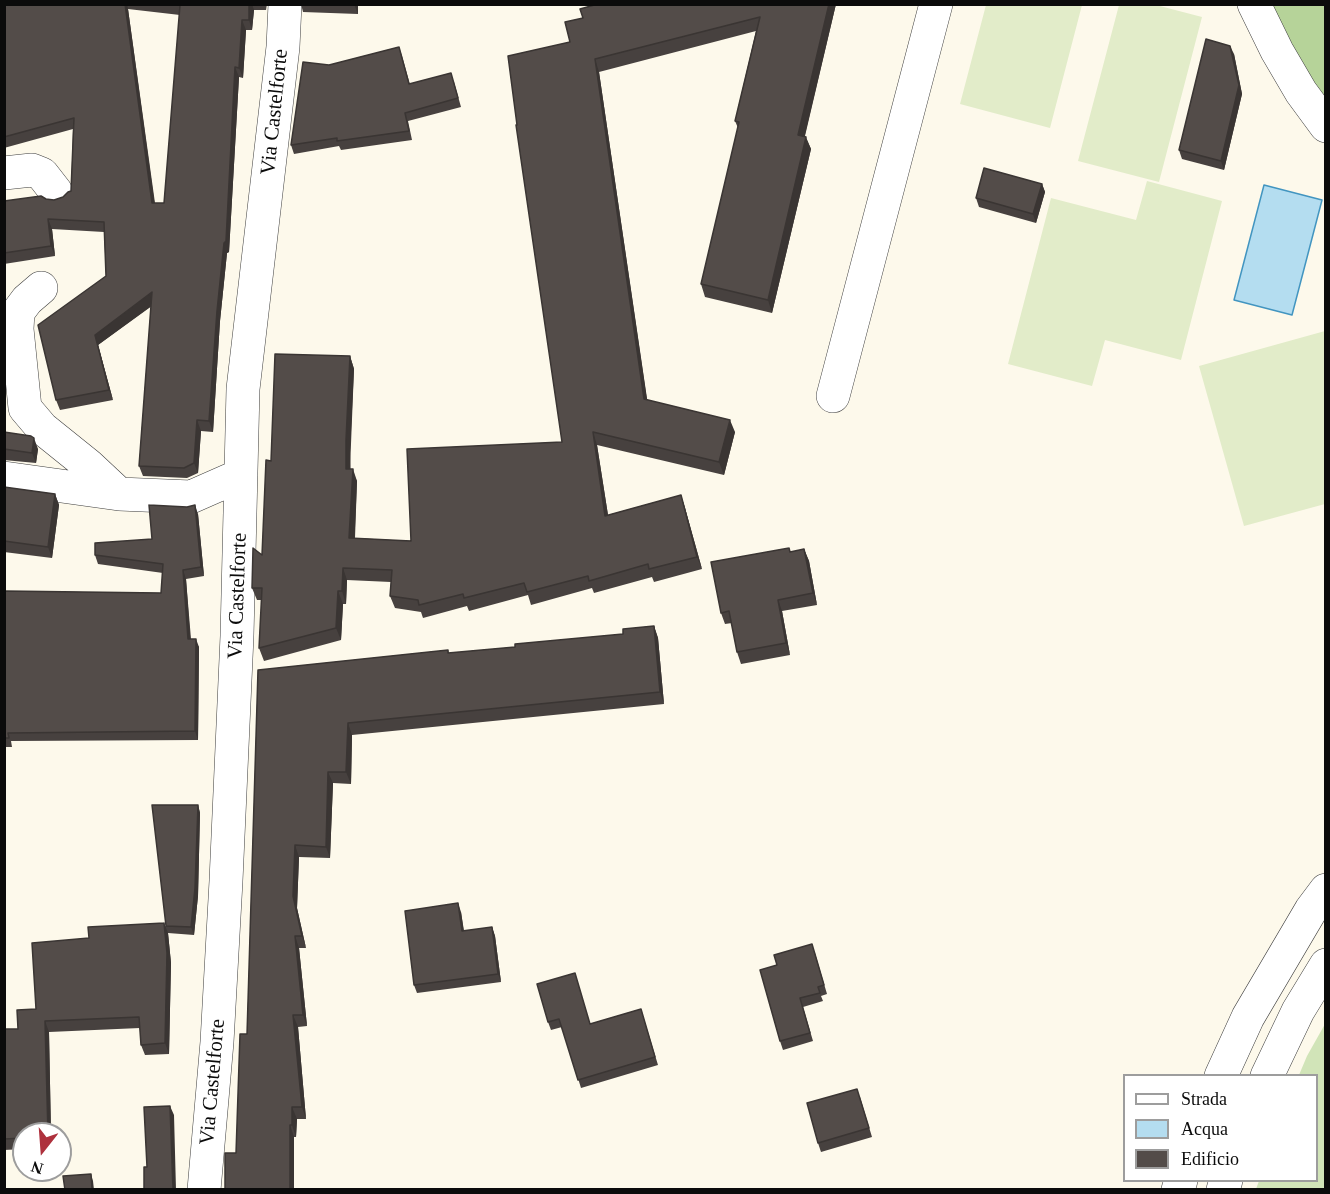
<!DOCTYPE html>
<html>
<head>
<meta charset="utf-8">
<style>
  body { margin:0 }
  #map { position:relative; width:1330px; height:1194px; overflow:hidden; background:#fdf9eb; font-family:"Times New Roman",serif }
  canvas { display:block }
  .frame { position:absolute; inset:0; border:6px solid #0b0b0b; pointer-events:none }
  .legend { position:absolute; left:1123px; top:1074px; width:195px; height:108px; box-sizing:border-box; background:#fff; border:2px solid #9d9d9d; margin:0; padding:8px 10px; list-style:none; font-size:18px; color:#0b0b0b }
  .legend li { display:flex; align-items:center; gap:12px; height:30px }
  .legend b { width:30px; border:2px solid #9d9d9d }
  .north { position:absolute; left:12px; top:1122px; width:60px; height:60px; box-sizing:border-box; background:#fff; border:2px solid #9d9d9d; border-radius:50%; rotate:197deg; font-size:16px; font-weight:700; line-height:24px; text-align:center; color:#0b0b0b }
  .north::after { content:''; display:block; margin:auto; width:21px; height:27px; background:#ae313d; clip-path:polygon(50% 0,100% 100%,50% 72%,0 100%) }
</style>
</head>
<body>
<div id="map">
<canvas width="1330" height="1194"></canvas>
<div class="frame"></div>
<ul class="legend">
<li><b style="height:8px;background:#fff"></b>Strada</li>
<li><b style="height:16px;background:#b4ddf0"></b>Acqua</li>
<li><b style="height:16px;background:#534c49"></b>Edificio</li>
</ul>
<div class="north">N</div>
</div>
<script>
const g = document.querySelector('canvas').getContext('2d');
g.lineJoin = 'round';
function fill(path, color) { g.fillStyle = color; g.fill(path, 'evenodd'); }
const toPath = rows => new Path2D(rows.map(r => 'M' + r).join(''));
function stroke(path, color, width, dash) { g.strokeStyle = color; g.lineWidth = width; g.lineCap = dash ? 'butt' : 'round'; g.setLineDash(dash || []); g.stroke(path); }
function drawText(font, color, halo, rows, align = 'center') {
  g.font = font + ' "Times New Roman",serif'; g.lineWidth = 6; g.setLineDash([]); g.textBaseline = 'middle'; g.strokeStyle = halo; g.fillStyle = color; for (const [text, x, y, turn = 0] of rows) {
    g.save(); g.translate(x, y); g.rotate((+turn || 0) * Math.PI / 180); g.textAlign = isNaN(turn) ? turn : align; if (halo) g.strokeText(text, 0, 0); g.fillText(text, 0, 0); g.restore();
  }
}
fill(toPath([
  [1325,1024,1325,1187,1320,1190,1256,1189,1259,1181,1316,1180,1316,1076,1299,1075,1307,1056]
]), '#d1e4b8');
fill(toPath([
  [1270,5,1325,5,1325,101,1308,76]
]), '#b6d399');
fill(toPath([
  [986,5,1082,5,1050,128,960,104],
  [1119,5,1156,5,1202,17,1159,182,1078,161],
  [1147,181,1222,201,1181,360,1105,340,1092,386,1008,364,1051,198,1136,220],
  [1325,331,1325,504,1244,526,1199,366]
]), '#e2ecc9');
const water = toPath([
  [1264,185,1322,200,1292,315,1234,300,1264,185]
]);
fill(water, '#b4ddf0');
stroke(water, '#4295c0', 1.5);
const minor = toPath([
  [1254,4,1277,51,1301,92,1326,126],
  [4,173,32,170,42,174,56,192],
  [41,288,27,300,18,312,17,329,25,408,42,428,88,465,119,494],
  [833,396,936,4],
  [4,478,119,494,191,497,241,475],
  [1221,1076,1248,1017,1311,910,1326,890],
  [1267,1076,1298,1011,1326,965],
  [204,1190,217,1042,226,881,237,636,243,389,283,47,285,4],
  [1178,1190,1181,1180],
  [1223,1190,1226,1180]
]);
stroke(minor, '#3e3e3e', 34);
stroke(minor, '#fff', 33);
fill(toPath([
  [4,4,267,4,266,10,254,10,252,30,246,30,243,78,239,77,229,252,227,253,220,321,213,432,201,431,198,473,187,478,143,476,139,466,151,306,98,345,113,400,60,410,56,400,106,276,104,232,52,229,55,256,4,264,4,201,46,199,54,200,63,197,71,191,73,129,4,148],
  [128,9,180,15,164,203,155,203],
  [301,4,358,4,358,14,303,12],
  [836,4,805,136,811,149,772,313,705,297,701,284,738,128,735,121,756,31,599,72,647,400,735,432,724,475,597,445,608,515,681,495,685,508,702,569,654,582,652,577,594,593,592,588,531,605,528,595,469,611,467,606,423,618,421,612,395,608,390,596,391,582,347,580,346,604,343,604,341,640,264,661,259,648,262,600,257,600,252,588,262,555,271,461,350,356,354,369,350,469,357,481,355,538,411,541,562,442,508,56],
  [399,47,409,84,454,82,461,107,408,121,412,140,341,150,339,146,294,154,291,145,329,65],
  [1234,54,1242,94,1224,170,1182,159,1179,150],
  [1042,184,1045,192,1036,223,979,207,976,198],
  [4,432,38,449,36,463,4,460],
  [4,487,55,494,59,505,52,558,4,552],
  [198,514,204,576,186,579,191,639,199,647,198,740,11,741,12,747,4,747,4,591,161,593,163,573,98,564,95,555,152,539],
  [804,549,809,561,817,605,782,611,790,655,741,664,737,652,732,623,725,624,721,613,791,552],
  [654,626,658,638,664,704,352,735,351,784,333,783,330,858,299,857,297,908,306,948,299,948,307,1026,298,1027,306,1119,297,1119,296,1137,294,1137,294,1190,225,1190,236,1153,247,1034,258,670,448,650,449,653,515,647,623,634],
  [198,805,200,813,198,896,194,935,168,933,171,963,169,1054,145,1055,141,1045,140,1028,49,1032,51,1134,24,1134,24,1149,4,1150,4,1029,18,1029,36,1009,89,938,166,926],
  [461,912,464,931,492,927,495,936,501,982,417,993,414,985],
  [815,953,827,994,821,996,823,1001,803,1007,813,1041,783,1050,780,1041],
  [575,973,590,1024,641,1009,658,1065,581,1088,562,1027,551,1030,548,1022],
  [860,1097,872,1137,821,1152,818,1143]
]), '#47413f');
fill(toPath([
  [125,4,127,4,128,9,156,214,152,203],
  [249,4,252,4,254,10,252,30,249,20],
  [354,4,358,4,358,14],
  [829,4,836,4,802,147,798,135],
  [242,20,246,30,243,78,239,68],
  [1230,46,1234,54,1242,94,1224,170,1221,161],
  [399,47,402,56,412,92,409,84],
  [595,59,599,72,649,412,644,399],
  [235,67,239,77,229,252,227,253,220,321,213,432,209,421],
  [806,137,811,149,772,313,768,300],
  [1042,184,1045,192,1036,223,1033,214],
  [48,219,52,229,55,256,51,246],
  [152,292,156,303,98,345,113,400,109,390,95,335],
  [350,356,354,369,350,452,351,481,346,469,346,440],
  [197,420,201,431,198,473,194,463],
  [730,420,735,432,724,475,719,462],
  [593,432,597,445,610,528,605,516],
  [34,438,38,449,36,463,32,453],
  [353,469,357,481,354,551,349,538],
  [55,494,59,505,52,558,48,547],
  [681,495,685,508,702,569,697,557],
  [195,505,198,514,204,576,201,567],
  [804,549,809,561,817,605,813,593],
  [343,568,347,580,346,604,342,591],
  [183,570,186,579,191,648,188,639],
  [338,591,343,604,341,640,336,628],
  [778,600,782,611,790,655,786,643],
  [654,626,658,638,664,704,660,692],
  [196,639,199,647,198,740,195,731],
  [348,723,352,735,351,784,346,772],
  [328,772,333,783,330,858,326,847],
  [198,805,200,813,198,896,194,935,191,927],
  [295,845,299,857,297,908,306,948,302,936,293,896],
  [458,903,461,912,465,940,462,931],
  [164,923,168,933,171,963,169,1054,165,1043],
  [492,927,495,936,501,982,498,974],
  [295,936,299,948,307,1026,303,1015],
  [293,1015,298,1027,306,1119,302,1107],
  [45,1021,49,1032,51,1134,48,1134],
  [170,1106,174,1115,176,1190,173,1190],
  [292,1107,297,1119,296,1137,292,1125],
  [290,1125,294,1137,294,1190,290,1190],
  [91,1174,93,1181,94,1190,92,1190]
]), '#3a3533');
const building = toPath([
  [4,4,125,4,152,203,164,203,180,5,173,4,249,4,249,20,242,20,239,68,235,67,226,241,224,243,217,311,209,421,197,420,194,463,184,468,139,466,152,292,95,335,109,390,56,400,38,325,106,276,104,222,48,219,51,246,4,253,4,201,41,196,46,199,54,200,63,197,68,192,71,191,74,118,4,137,4,4],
  [598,4,829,4,798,135,806,137,768,300,701,284,739,122,735,121,760,17,595,59,644,399,730,420,719,462,593,432,605,516,681,495,697,557,649,569,648,564,589,581,588,576,527,592,524,583,464,598,463,594,419,605,418,600,390,596,392,570,343,568,342,591,338,591,336,628,259,648,262,588,252,588,253,548,262,555,266,460,271,461,275,354,350,356,346,440,346,469,353,469,349,538,411,541,407,449,562,442,516,125,517,125,508,56,570,42,565,22,583,18,580,9,598,4],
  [1206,39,1230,46,1239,85,1221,161,1179,150,1206,39],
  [399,47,409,84,451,73,458,98,405,113,409,131,337,141,337,138,291,145,303,62,329,65,399,47],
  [984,168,1042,184,1033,214,976,198,984,168],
  [4,432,31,436,34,438,32,453,4,449,4,432],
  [4,487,55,494,48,547,4,541,4,487],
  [149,505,187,507,195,505,201,567,183,570,188,639,196,639,195,731,8,733,9,738,4,738,4,591,161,593,163,564,95,555,95,543,152,539,149,505],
  [789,548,790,552,804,549,813,593,778,600,786,643,737,652,729,611,721,613,711,562,789,548],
  [654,626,660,692,348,723,346,772,328,772,326,847,295,845,293,896,302,936,295,936,303,1015,293,1015,302,1107,292,1107,292,1125,290,1125,290,1190,225,1190,225,1153,236,1153,240,1034,247,1034,258,670,448,650,448,653,515,647,515,644,623,634,623,629,654,626],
  [152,805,198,805,195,888,191,927,166,926,152,805],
  [458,903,462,931,492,927,498,974,414,985,405,911,458,903],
  [164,923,167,953,165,1043,141,1045,139,1017,45,1021,48,1134,24,1134,24,1138,4,1139,4,1029,18,1029,17,1010,36,1009,32,943,89,938,88,927,164,923],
  [812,944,824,985,818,987,820,993,800,998,810,1033,780,1041,760,970,777,965,774,955,812,944],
  [575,973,590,1024,641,1009,655,1057,578,1080,559,1019,548,1022,537,984,575,973],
  [857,1089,869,1128,818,1143,807,1103,857,1089],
  [170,1106,173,1190,144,1190,144,1167,147,1167,144,1107,170,1106],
  [91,1174,92,1190,65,1190,63,1176,91,1174]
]);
fill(building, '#534c49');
stroke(building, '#3a3533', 1.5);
drawText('21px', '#0b0b0b', '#fff', [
  ["Via Castelforte",275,112,-84],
  ["Via Castelforte",238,596,-88],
  ["Via Castelforte",213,1082,-85]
]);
</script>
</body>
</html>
